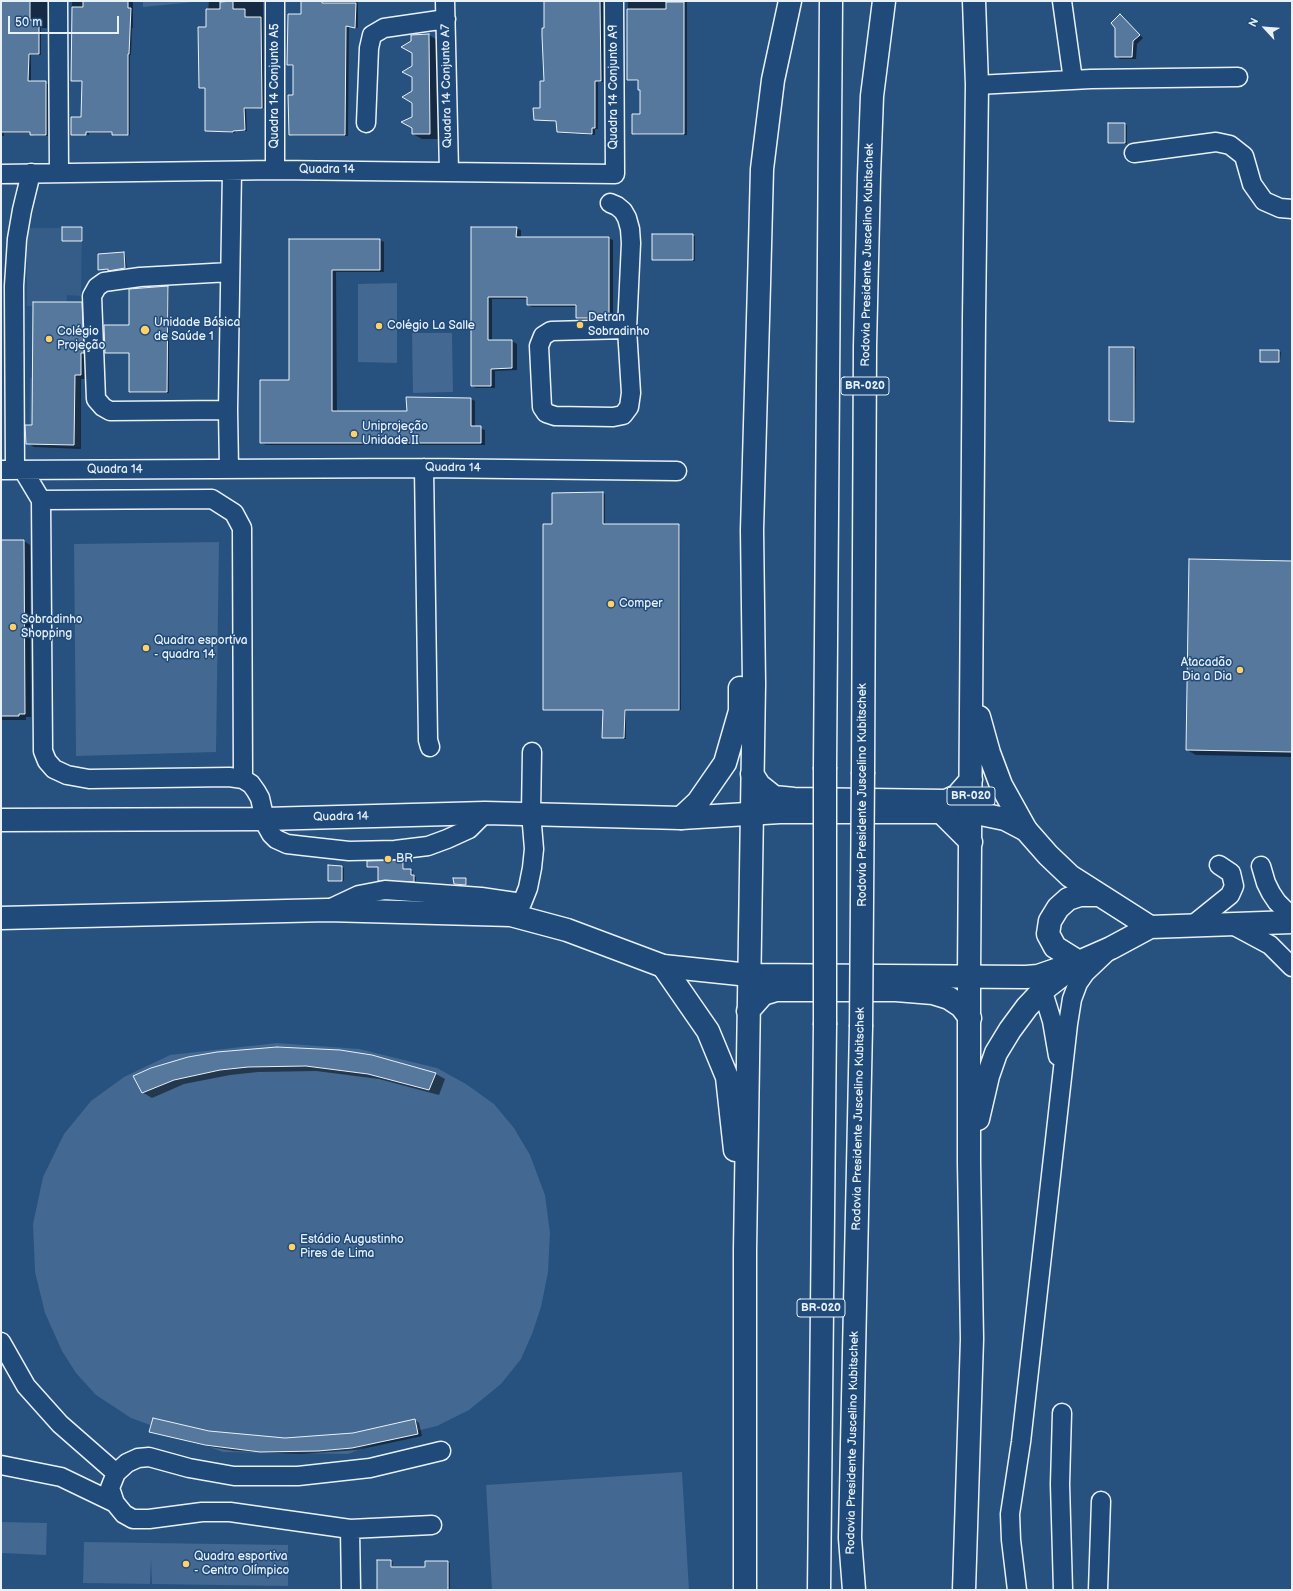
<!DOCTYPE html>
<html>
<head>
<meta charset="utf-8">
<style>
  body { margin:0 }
  #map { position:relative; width:1293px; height:1591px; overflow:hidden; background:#27517f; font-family:"Balsamiq Sans",sans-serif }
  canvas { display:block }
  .frame { position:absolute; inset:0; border:2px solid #e8f1f8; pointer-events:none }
  .north { position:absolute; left:1245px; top:8px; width:40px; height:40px; -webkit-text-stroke:3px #1f4a7a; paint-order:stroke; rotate:296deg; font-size:11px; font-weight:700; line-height:16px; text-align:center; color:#e8f1f8 }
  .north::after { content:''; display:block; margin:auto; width:14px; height:18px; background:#e8f1f8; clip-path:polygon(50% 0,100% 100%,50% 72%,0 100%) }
  .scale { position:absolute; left:8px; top:16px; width:111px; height:18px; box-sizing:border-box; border:2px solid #e8f1f8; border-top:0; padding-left:5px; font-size:12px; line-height:14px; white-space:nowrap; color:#e8f1f8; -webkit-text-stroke:3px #1f4a7a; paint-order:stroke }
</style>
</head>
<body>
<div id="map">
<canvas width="1293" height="1591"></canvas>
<div class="frame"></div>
<div class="north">N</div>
<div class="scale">50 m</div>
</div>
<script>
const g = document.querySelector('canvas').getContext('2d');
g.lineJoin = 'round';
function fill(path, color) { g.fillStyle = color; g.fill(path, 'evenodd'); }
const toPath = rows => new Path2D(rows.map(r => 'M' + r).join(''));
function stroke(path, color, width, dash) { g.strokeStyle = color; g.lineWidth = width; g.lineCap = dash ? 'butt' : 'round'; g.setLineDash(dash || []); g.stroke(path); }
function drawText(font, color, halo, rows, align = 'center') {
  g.font = font + ' "Balsamiq Sans",sans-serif'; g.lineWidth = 3; g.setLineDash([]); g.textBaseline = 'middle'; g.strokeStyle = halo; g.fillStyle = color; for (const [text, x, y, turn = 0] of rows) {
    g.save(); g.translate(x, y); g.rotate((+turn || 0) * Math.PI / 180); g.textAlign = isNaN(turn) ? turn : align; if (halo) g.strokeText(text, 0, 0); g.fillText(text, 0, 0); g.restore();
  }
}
fill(toPath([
  [27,228,82,228,81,296,67,295,63,378,80,377,80,447,29,446,30,378,34,378,56,306,27,306]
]), '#355d88');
fill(toPath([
  [143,1,194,1,194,2,143,7],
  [397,283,397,363,358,362,358,284],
  [412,333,452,333,453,392,413,393],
  [219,542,216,752,76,756,74,544],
  [277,1043,359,1049,437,1068,466,1084,494,1104,514,1128,530,1155,545,1195,550,1233,548,1272,541,1307,532,1334,521,1359,501,1384,469,1410,437,1426,396,1436,348,1454,223,1452,131,1418,96,1395,76,1373,62,1351,45,1313,35,1272,33,1224,43,1177,64,1134,91,1101,124,1077,170,1055],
  [682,1472,689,1590,492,1590,486,1485],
  [1,1522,47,1523,46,1555,1,1553],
  [84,1542,288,1545,288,1586,152,1584,151,1559,150,1584,83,1583]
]), '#436891');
fill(toPath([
  [1,1,47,1,47,28,41,28,41,55,31,55,31,82,48,84,48,136,34,136,31,133,4,133,4,136,1,136],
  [72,1,133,1,133,28,132,28,131,55,130,55,130,135,116,135,113,133,89,133,89,135,72,134,82,118,83,82,72,80],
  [209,1,263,1,264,108,246,109,247,131,235,131,235,133,206,130,206,89,200,87],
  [306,1,355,1,358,3,358,28,349,27,348,136,293,136,290,134,294,96,294,66,288,65],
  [546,1,603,1,603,82,598,82,598,129,595,129,595,135,561,133,558,132,557,122,535,119,541,109,545,82],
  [628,1,687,1,687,135,636,135,633,134,641,115,641,90,639,81,628,80],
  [1120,16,1143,38,1137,44,1136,59,1120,59,1116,56],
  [429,35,439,41,439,139,422,139,413,134,412,36],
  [1125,124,1127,125,1127,144,1109,143],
  [82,228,83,229,83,241,63,240],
  [472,228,516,228,521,230,521,238,608,238,613,240,613,320,581,320,577,318,577,307,532,307,528,305,528,299,492,299,492,341,512,341,517,344,517,370,495,371,495,388,476,388,472,386],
  [653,235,695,236,695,261,653,259],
  [290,240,380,240,384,242,384,272,336,272,337,412,408,412,471,399,475,401,475,427,485,430,485,445,266,445,261,443,290,381],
  [123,253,125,254,127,269,111,271,99,269],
  [167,287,169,288,169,393,132,393,130,392,130,353,106,352],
  [81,303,88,307,88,379,81,379,81,449,34,447,27,443],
  [1134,348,1136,349,1135,422,1111,422,1110,421],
  [1279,351,1281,352,1280,362,1261,361],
  [603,493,605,494,605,525,680,526,681,710,626,710,626,739,604,737,604,710,544,709,553,494],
  [1,541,24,541,30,545,31,717,26,717,26,720,1,720],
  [1292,562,1292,757,1196,755,1187,750],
  [403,861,404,862,404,870,413,871,413,876,416,877,416,882,381,881,379,880,379,867,368,866],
  [342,866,344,868,344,881,329,880],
  [465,879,467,880,467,886,455,884],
  [372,1056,436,1074,445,1079,439,1095,379,1079,316,1071,258,1072,230,1075,184,1084,152,1098,142,1092,134,1077],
  [415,1420,419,1423,422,1436,357,1450,301,1454,234,1451,210,1447,151,1432,209,1432,285,1439,353,1434],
  [391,1561,393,1562,392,1568,426,1568,448,1562,450,1563,450,1590,378,1590]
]), '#0007');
const building = toPath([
  [1,1,30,1,30,20,39,20,39,54,29,54,28,81,46,81,46,135,30,135,30,132,1,132,1,1],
  [83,1,128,1,128,8,131,8,129,54,128,54,128,135,112,135,112,132,86,132,86,135,71,135,71,117,81,117,82,81,71,81,72,7,83,7,83,1],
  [233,1,233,9,245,9,245,17,261,17,262,108,244,108,245,130,233,131,233,132,205,131,205,88,199,88,198,27,206,27,206,9,220,9,220,2,233,1],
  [301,1,322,1,322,3,356,3,355,28,346,26,345,135,289,135,288,95,293,95,293,65,287,65,288,14,301,14,301,1],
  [544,1,600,1,601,81,595,81,595,128,592,128,592,134,557,132,556,121,534,120,533,108,540,108,540,81,544,81,542,36,542,28,544,28,544,1],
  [666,2,684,2,684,134,632,134,632,114,640,114,640,90,638,90,638,80,627,80,627,9,666,9,666,2],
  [1120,14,1140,35,1133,41,1132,57,1115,57,1115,28,1111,23,1120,14],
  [429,34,430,134,412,134,412,128,401,122,412,117,412,103,402,97,412,91,412,77,402,72,412,66,412,53,401,47,411,41,411,35,429,34],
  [1108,123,1125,123,1125,143,1108,143,1108,123],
  [62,227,82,227,82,241,62,241,62,227],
  [471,227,517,227,516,237,609,237,609,318,576,318,576,305,527,305,527,297,488,297,488,340,512,340,512,368,491,369,491,386,471,386,471,227],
  [652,234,693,234,693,260,652,260,652,234],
  [289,239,380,239,380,270,332,270,332,411,407,411,406,397,471,398,471,426,481,426,481,443,260,443,260,380,289,380,289,239],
  [124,252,125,268,108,271,108,269,98,270,98,254,124,252],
  [168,286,167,392,129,392,129,353,105,353,104,325,129,325,129,289,168,286],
  [33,302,82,302,84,353,81,353,81,375,75,375,74,445,26,444,25,425,32,425,33,302],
  [1109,347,1134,347,1134,422,1109,421,1109,347],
  [1260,350,1279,350,1279,362,1260,362,1260,350],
  [603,492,603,524,679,524,679,710,625,710,624,738,602,738,603,710,543,710,543,524,552,524,552,493,603,492],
  [1,540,24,540,25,714,19,714,19,716,1,716,1,540],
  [1189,559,1292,561,1292,752,1186,750,1189,559],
  [403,860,403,869,411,869,411,875,414,875,414,882,378,881,378,867,367,867,367,861,403,860],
  [328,865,342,866,342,881,328,881,328,865],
  [453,878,466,878,466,885,454,884,453,878],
  [277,1047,340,1050,372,1055,436,1073,429,1090,368,1074,306,1066,248,1067,220,1070,174,1080,142,1093,133,1076,151,1068,188,1057,217,1052,277,1047],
  [153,1418,209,1431,285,1438,353,1433,415,1419,418,1434,352,1448,318,1451,260,1452,205,1445,149,1432,153,1418],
  [377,1560,391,1560,391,1567,425,1567,425,1561,448,1561,448,1590,377,1590,377,1560]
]);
fill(building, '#57789d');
stroke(building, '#e8f1f8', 1);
const minor = toPath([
  [58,1,59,173],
  [275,1,275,170],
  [445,1,449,171],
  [1062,1,1073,80],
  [977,85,1091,79,1238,77],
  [366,123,369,48,372,35,384,28,446,19],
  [1134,153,1216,142,1230,145,1244,156,1252,184,1264,201,1280,208,1292,209],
  [1,174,275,170,615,174,614,1],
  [610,203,617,206,623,211,627,218,630,229,631,243,627,329,631,393,629,407,623,415,613,417,555,416,546,413,542,407,539,346,543,336,551,331,627,329],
  [228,410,110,411,103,407,96,399,92,296,97,287,104,282,140,277,230,272],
  [424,468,428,740,430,747],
  [229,469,228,410,232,171],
  [1,470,424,468,677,471],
  [15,470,14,286,17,239,22,210,31,173],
  [23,470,41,500],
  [243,779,242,528,234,513,212,499,41,500,43,751,47,761,54,769,67,775,89,779,229,777,243,779,251,784,256,791,260,798,266,825,271,834,276,839,287,844,304,846,349,851,395,850,428,846,447,839,469,829,485,813],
  [1261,866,1266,883,1271,893,1277,902,1292,917],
  [327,910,359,895,385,890,481,897,522,903],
  [515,911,522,903,528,888,532,868,534,849,531,813,532,752],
  [1229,923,1270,945,1292,967],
  [1194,924,1230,895,1234,886,1231,873,1219,865],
  [1039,979,1052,1021,1058,1056],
  [1,1342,26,1386,60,1424,116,1473],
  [1062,1413,1060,1484,1063,1590],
  [1,1465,61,1477,115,1503],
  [432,1525,350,1529,230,1512,202,1512,149,1519,133,1519,124,1514,115,1503,110,1488,116,1473,127,1463,138,1458,149,1457,189,1468,234,1476,298,1476,370,1468,441,1451],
  [350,1529,351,1590],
  [1017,1590,1011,1540,1010,1514,1021,1442,1068,1024,1072,999,1078,983,1085,973,1106,953],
  [1098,1590,1101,1501]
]);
const major = toPath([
  [1,820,265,819,485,813,681,818,780,812,971,812,1005,819,1026,830,1048,855,1070,876,1150,927],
  [1,918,327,910,511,915,567,930,663,966,749,975,1026,977,1038,976,1079,962,1111,948,1150,927,1292,922],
  [1079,962,1055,947,1048,934,1050,921,1058,908,1068,899,1080,895,1099,895]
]);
const highway = toPath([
  [979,717,989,753,1001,785,1026,830],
  [825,767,831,1],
  [863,772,865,346,869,176,872,96,884,1],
  [752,774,759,785,774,797,794,799,946,801,957,796,971,780],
  [941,812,971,842],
  [681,818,698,802,725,763,740,711,740,688],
  [663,966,708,1031,727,1077,735,1150],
  [748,1011,763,994,776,990,896,990,933,993,949,998,961,1006,970,1018],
  [978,1119,988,1076,996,1053,1010,1030,1027,1007,1043,990,1079,962],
  [745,1590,745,1250,754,684,752,530,759,284,762,169,773,80,790,1],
  [819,1590,825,1025],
  [854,1590,850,1538,861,1027],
  [964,1590,972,1339,969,1163,969,975,974,318,977,85,974,1]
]);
stroke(minor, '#e8f1f8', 21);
stroke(major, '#e8f1f8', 25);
stroke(highway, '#e8f1f8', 25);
stroke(minor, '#1f4a7a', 18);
stroke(major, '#1f4a7a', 22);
stroke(highway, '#1f4a7a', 22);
const highwayBridge = toPath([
  [825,1025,825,767],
  [861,1027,863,772]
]);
stroke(highwayBridge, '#e8f1f8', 25, []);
stroke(highwayBridge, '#1f4a7a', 22);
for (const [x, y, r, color] of [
  [580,325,4,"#ffd166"],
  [379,326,4,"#ffd166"],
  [145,330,5,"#ffd166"],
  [49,339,4,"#ffd166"],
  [354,434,4,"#ffd166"],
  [611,604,4,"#ffd166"],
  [13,627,4,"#ffd166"],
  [146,648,4,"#ffd166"],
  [1240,670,4,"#ffd166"],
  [388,859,4,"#ffd166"],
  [292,1247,4,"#ffd166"],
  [186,1564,4,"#ffd166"]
]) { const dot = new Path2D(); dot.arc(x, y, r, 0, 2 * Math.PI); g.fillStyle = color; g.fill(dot); stroke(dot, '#1f4a7a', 1.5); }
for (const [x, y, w] of [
  [865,386,48],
  [971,796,48],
  [821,1308,48]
]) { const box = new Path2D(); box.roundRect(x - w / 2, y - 9, w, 18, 3); g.fillStyle = '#1f4a7a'; g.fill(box); stroke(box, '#e8f1f8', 1); }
drawText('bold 11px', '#e8f1f8', null, [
  ["BR-020",865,386],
  ["BR-020",971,796],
  ["BR-020",821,1308]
]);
drawText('12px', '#e8f1f8', '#1f4a7a', [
  ["Quadra 14 Conjunto A5",275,86,-90],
  ["Quadra 14 Conjunto A7",447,86,-91],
  ["Quadra 14 Conjunto A9",614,87,-90],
  ["Quadra 14",327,170],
  ["Rodovia Presidente Juscelino Kubitschek",868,255,-89],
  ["Quadra 14",453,468,1],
  ["Quadra 14",115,470],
  ["Rodovia Presidente Juscelino Kubitschek",863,795,-90],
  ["Quadra 14",341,817,-1],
  ["Rodovia Presidente Juscelino Kubitschek",859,1119,-89],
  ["Rodovia Presidente Juscelino Kubitschek",853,1443,-89]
]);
drawText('12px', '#e8f1f8', '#1f4a7a', [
  ["Detran",588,318],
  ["Sobradinho",588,332],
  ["Unidade Básica",154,323],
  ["de Saúde 1",154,337],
  ["Colégio La Salle",387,326],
  ["Colégio",57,332],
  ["Projeção",57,346],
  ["Uniprojeção",362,427],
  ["Unidade II",362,441],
  ["Comper",619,604],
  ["Sobradinho",21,620],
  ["Shopping",21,634],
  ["Quadra esportiva",154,641],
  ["- quadra 14",154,655],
  ["Atacadão",1232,663,"right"],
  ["Dia a Dia",1232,677,"right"],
  ["BR",396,859],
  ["Estádio Augustinho",300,1240],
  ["Pires de Lima",300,1254],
  ["Quadra esportiva",194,1557],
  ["- Centro Olímpico",194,1571]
], 'left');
</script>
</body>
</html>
